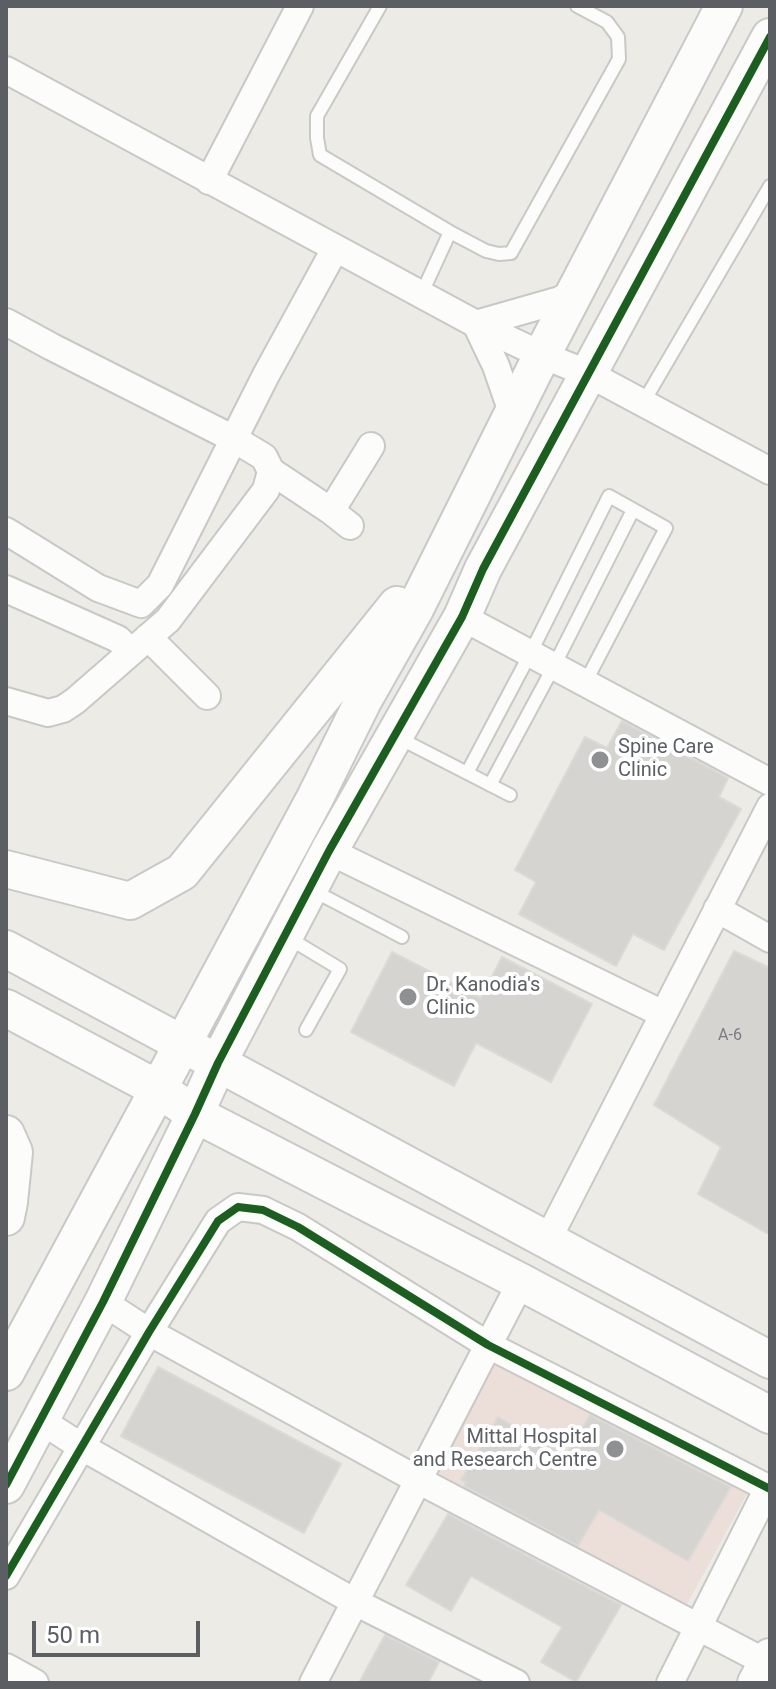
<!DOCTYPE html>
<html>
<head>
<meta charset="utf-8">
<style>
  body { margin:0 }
  #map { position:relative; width:776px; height:1689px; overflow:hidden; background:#ecebe6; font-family:Roboto,sans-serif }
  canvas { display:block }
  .frame { position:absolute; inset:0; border:8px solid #5b5f64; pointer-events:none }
  .scale { position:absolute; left:32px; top:1621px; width:168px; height:36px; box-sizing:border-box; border:4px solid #5b5f64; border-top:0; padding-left:10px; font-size:24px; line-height:28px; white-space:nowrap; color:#5b5f64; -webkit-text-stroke:6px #fff; paint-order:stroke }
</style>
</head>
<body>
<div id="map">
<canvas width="776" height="1689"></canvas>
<div class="frame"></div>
<div class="scale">50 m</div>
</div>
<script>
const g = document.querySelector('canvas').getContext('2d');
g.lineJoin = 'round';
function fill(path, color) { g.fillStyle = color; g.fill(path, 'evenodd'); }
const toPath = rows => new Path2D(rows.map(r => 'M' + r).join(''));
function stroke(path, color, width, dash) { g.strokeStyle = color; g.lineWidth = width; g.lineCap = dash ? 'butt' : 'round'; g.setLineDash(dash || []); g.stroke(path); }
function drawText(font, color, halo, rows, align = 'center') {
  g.font = font + ' Roboto,sans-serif'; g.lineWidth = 8; g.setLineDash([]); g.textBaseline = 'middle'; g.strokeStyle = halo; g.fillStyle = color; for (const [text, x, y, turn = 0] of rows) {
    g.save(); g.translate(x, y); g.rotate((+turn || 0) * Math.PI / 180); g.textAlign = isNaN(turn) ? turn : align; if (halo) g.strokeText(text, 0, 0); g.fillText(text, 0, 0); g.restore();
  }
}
fill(toPath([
  [492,1360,750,1488,685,1608,435,1476]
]), '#ecdfda');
const building = toPath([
  [622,721,728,778,719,797,741,809,664,950,633,934,616,966,519,914,536,882,515,870,585,737,607,748,622,721],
  [734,951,770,968,770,1235,698,1194,721,1147,654,1105,734,951],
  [392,952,481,998,502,957,592,1004,551,1082,476,1043,454,1086,351,1032,392,952],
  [158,1367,341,1464,304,1533,121,1436,158,1367],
  [590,1415,731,1487,688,1561,599,1510,578,1546,464,1486,466,1482,461,1480,498,1417,566,1456,590,1415],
  [448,1514,621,1605,576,1682,541,1662,562,1627,471,1576,451,1611,406,1585,448,1514],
  [385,1635,439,1662,428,1683,359,1683,385,1635]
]);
fill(building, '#d5d4d1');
stroke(building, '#dbdad5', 2);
const lane = toPath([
  [380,6,317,116,317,138,320,155,450,232,421,295],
  [450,232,486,251,499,254,511,253,619,59,618,37,607,22,577,6],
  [643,403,770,186],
  [397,737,510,795],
  [467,773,530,654,609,496,666,528,585,683],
  [490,785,554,666,633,510],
  [312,890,402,937],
  [287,937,340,969,306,1030]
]);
const street = toPath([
  [6,70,476,324,542,355,589,374,770,471],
  [209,181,300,6],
  [6,322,52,347,234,439,264,457,271,471,266,490,168,620,75,701,63,709,48,713,6,701],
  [513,415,496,366,476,324,560,300,575,291],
  [271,471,331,511,350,526],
  [331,511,371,446],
  [6,531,98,588,141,604,160,585,266,375,335,249],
  [6,589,118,639,131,652],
  [462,617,770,782],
  [148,637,207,696],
  [329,851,663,1014],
  [717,909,770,939],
  [547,1241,770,807],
  [103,1302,149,1332,418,1480,767,1663],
  [40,1420,82,1447,355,1602,516,1683],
  [6,1576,149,1332,218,1221,238,1207,263,1210,298,1227,488,1345,770,1489],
  [6,1667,35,1683],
  [313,1683,521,1282],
  [670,1683,768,1488]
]);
const secondary = toPath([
  [6,869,130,901,182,872,397,605],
  [6,949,770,1360],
  [6,1008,158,1089,195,1114,521,1282,770,1415],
  [6,1134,14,1152,9,1202,6,1217],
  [6,1372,315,798,363,701,414,611,542,355,724,6],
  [6,1485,103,1302,195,1114,218,1063,329,851,462,617,483,569,770,37],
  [756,1683,770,1657]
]);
stroke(lane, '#c8c8c6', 16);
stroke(street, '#c8c8c6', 30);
stroke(secondary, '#c8c9c8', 40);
stroke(lane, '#fcfcfb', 12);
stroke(street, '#fcfcfb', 26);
stroke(secondary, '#fcfcfb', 36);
stroke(toPath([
  [6,1485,103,1302,195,1114,218,1063,329,851,462,617,483,569,770,37],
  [6,1576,149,1332,218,1221,238,1207,263,1210,298,1227,488,1345,770,1489]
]), '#1b5e20', 8);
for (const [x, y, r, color] of [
  [600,760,10,"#8e9092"],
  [408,997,10,"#8e9092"],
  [615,1449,10,"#8e9092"]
]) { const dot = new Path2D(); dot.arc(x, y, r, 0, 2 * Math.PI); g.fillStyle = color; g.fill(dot); stroke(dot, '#fff', 3); }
drawText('16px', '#7a7d80', null, [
  ["A-6",730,1036]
]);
drawText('20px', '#5b5f64', '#fff', [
  ["Spine Care",618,748],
  ["Clinic",618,771],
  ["Dr. Kanodia's",426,986],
  ["Clinic",426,1009],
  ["Mittal Hospital",597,1438,"right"],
  ["and Research Centre",597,1461,"right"]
], 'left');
</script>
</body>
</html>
